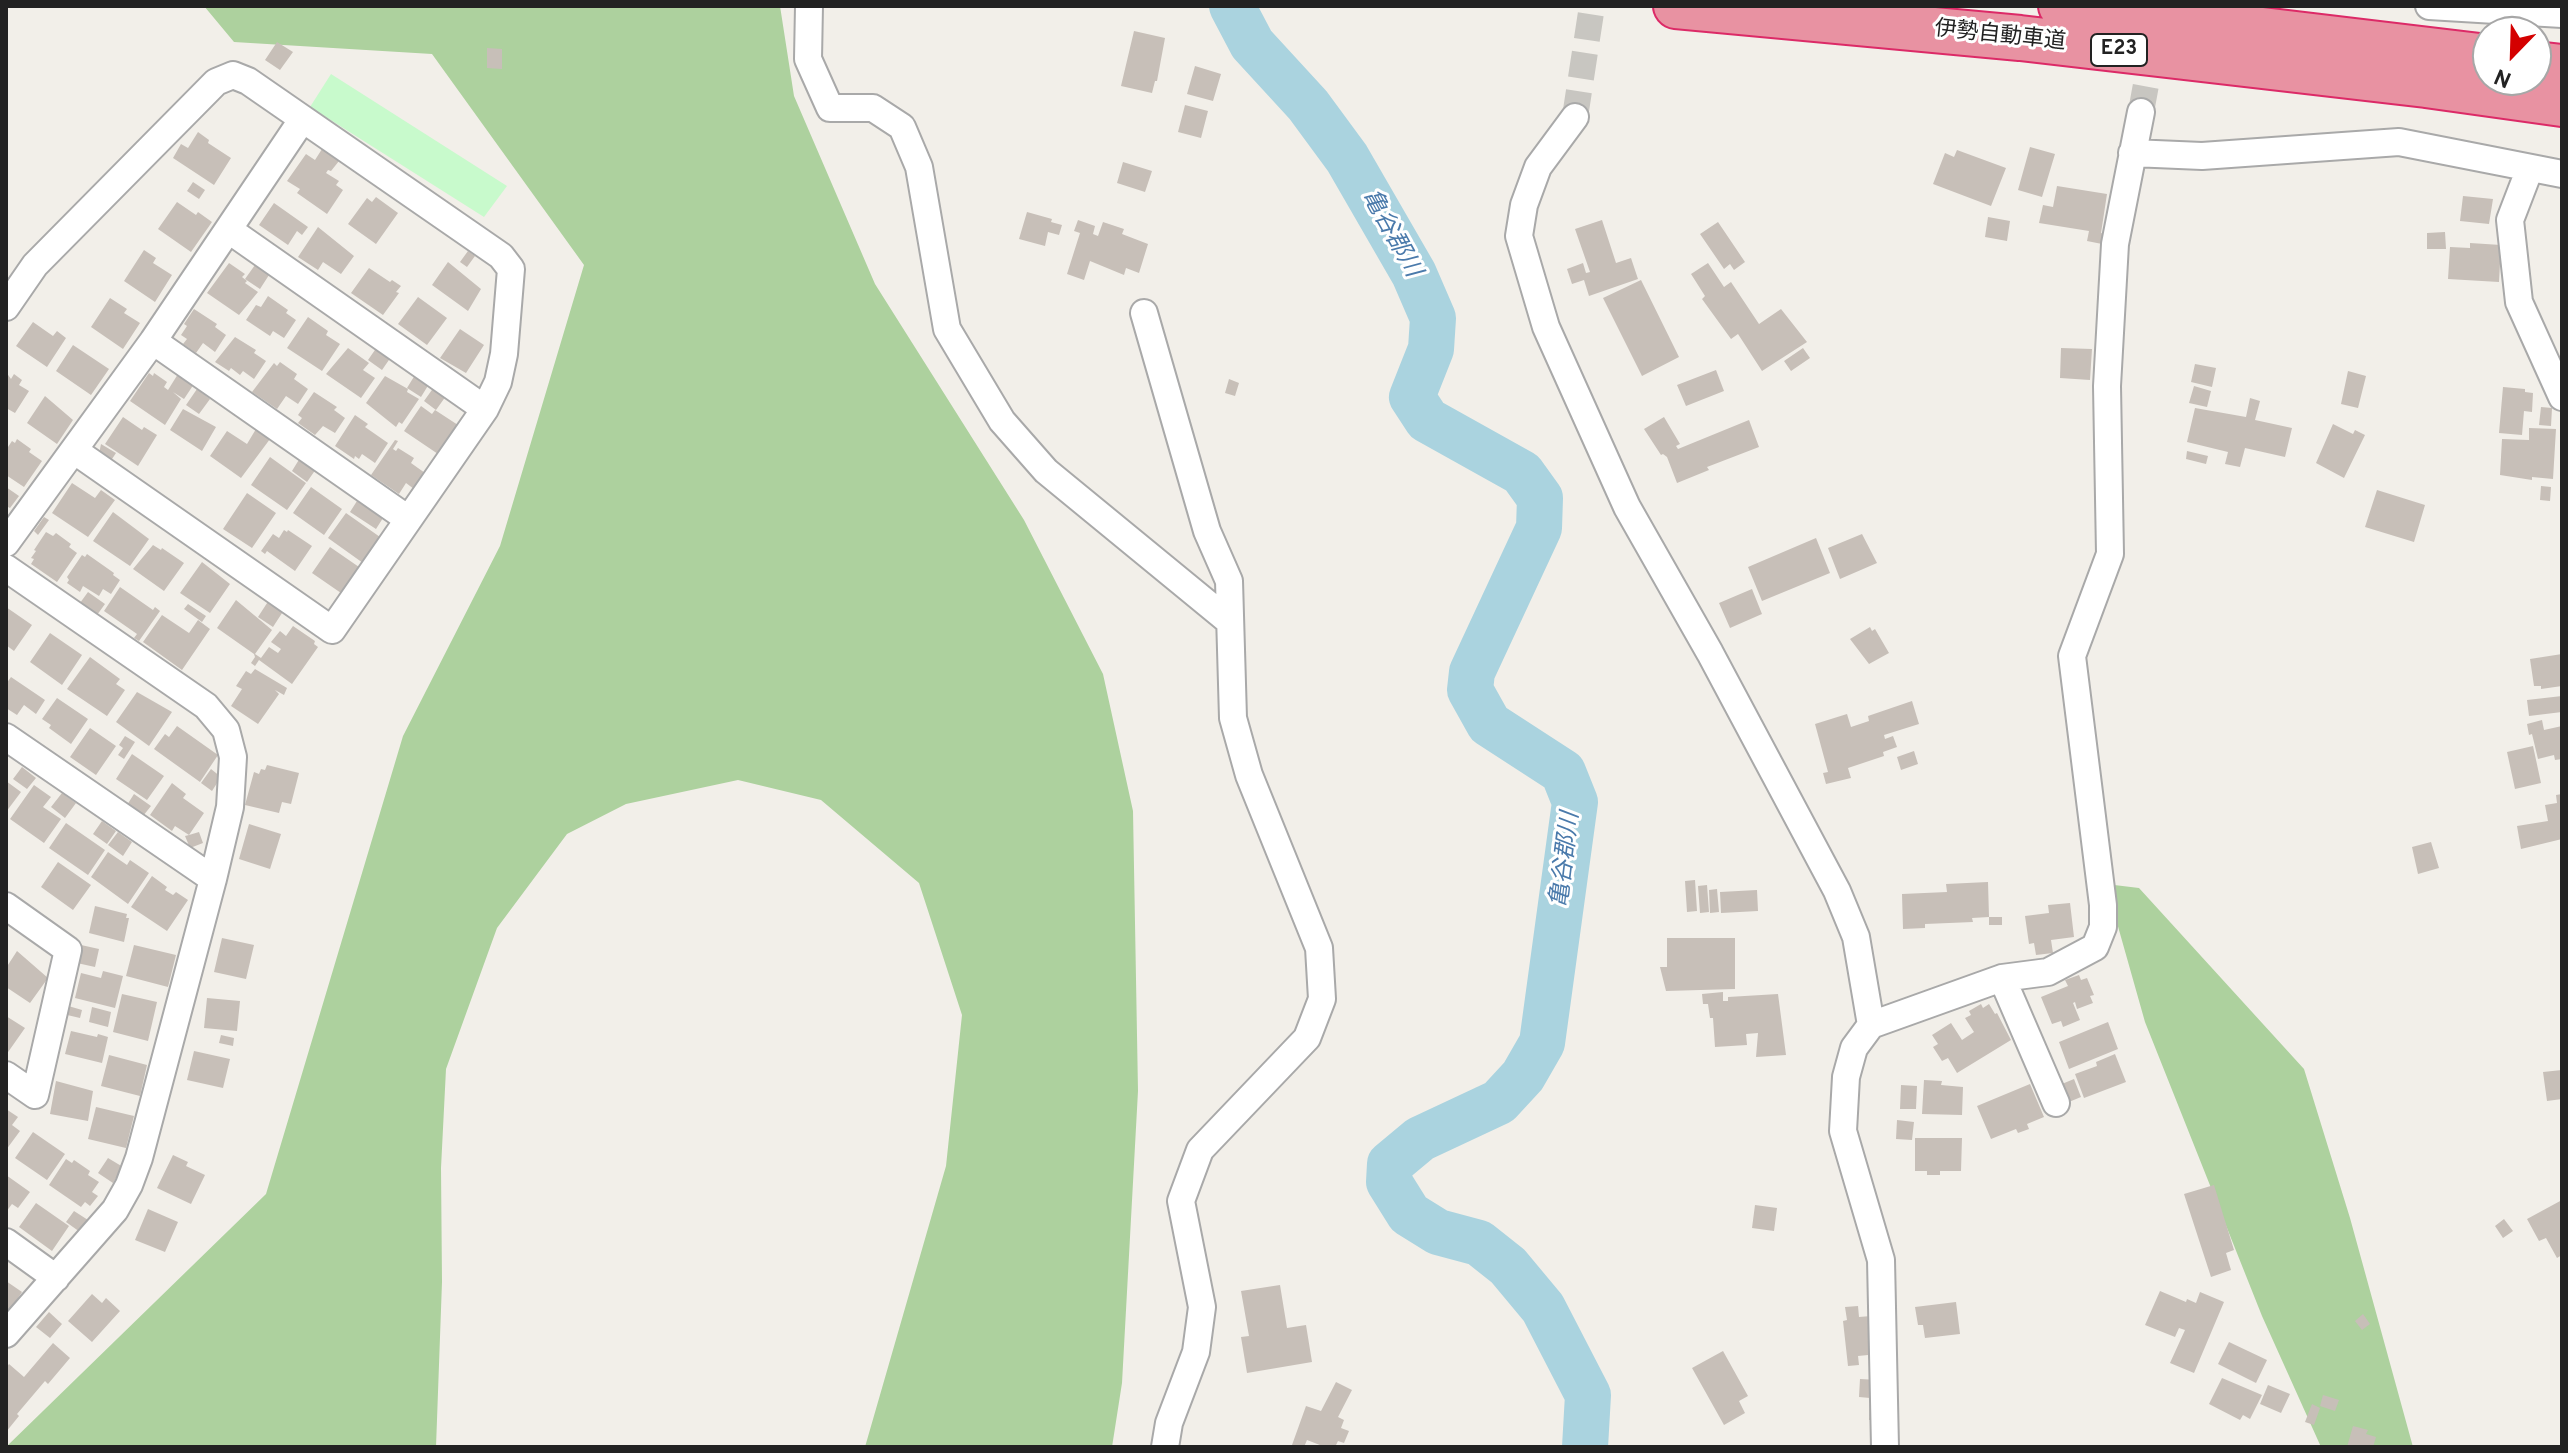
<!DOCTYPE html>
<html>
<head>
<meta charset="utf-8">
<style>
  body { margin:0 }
  #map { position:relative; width:2568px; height:1453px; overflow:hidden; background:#f2efe9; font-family:Overpass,sans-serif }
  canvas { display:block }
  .frame { position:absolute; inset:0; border:8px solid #222; pointer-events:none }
  .north { position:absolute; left:2472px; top:16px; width:80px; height:80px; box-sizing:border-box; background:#fff; border:2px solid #a7a7a7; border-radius:50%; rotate:203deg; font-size:22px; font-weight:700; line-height:32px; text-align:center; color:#222 }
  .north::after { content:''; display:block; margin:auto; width:28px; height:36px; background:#d40000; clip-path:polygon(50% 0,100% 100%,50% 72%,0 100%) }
</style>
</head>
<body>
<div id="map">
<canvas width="2568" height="1453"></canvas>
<div class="frame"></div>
<div class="north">N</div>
</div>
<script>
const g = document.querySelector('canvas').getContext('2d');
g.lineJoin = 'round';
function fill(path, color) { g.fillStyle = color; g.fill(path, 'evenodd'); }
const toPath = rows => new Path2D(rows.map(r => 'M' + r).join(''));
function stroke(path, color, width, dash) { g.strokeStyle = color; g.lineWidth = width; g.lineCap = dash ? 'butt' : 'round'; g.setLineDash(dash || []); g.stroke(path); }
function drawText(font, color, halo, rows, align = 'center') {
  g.font = font + ' Overpass,"Noto Sans JP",sans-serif'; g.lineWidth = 6; g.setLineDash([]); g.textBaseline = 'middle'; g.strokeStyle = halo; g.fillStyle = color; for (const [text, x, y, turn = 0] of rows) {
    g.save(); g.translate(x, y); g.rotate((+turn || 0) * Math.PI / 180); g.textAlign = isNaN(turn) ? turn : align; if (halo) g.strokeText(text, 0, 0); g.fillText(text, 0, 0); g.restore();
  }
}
fill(toPath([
  [204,6,780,6,794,96,875,284,1024,520,1103,674,1133,811,1138,1091,1122,1383,1112,1447,865,1447,946,1166,962,1015,919,883,821,800,738,780,626,804,567,834,497,928,446,1069,441,1168,442,1282,436,1447,6,1447,266,1194,403,736,500,546,584,265,432,54,234,42],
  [2106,884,2139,888,2304,1069,2350,1218,2413,1447,2321,1447,2262,1316,2145,1022]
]), '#add19e');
fill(toPath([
  [331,74,507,186,484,217,310,107]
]), '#c8facc');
stroke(toPath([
  [1232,6,1252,44,1308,105,1347,158,1414,274,1433,318,1431,349,1412,397,1427,420,1522,473,1540,498,1539,528,1472,672,1470,690,1489,724,1563,772,1575,802,1542,1043,1523,1076,1499,1102,1420,1139,1390,1164,1389,1182,1409,1214,1438,1232,1479,1243,1508,1266,1543,1308,1588,1395,1585,1447]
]), '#aad3df', 46);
fill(toPath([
  [1134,31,1165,38,1157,81,1155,81,1152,93,1121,86],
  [277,42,293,52,280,70,265,60],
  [487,48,502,49,502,69,487,68],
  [1195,66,1221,74,1213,101,1187,94],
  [1185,105,1208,111,1201,138,1178,132],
  [198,132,209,140,208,143,231,158,214,185,173,158,181,144,188,148],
  [2030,147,2055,154,2042,197,2018,190],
  [322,149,339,161,331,171,328,170,326,173,339,181,336,185,343,190,327,214,297,193,300,189,287,181,306,154,315,160],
  [1957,150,2006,168,1991,206,1933,184,1945,153,1954,157],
  [1123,162,1152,171,1145,192,1117,183],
  [193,182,205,190,199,199,187,191],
  [2057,186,2107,194,2101,233,2104,234,2102,244,2087,241,2089,231,2039,223,2043,205,2053,207],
  [2463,196,2493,199,2489,224,2460,221],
  [376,197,398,213,376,244,348,224,367,198,372,202],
  [177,202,196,215,198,212,212,222,191,252,158,229],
  [274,203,308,227,302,235,297,231,288,245,259,225],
  [1027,212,1052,219,1051,222,1062,225,1059,235,1048,232,1045,246,1019,239],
  [1988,217,2010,221,2007,241,1985,237],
  [1078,220,1095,226,1093,234,1098,236,1103,222,1124,229,1122,234,1148,244,1139,273,1126,268,1124,275,1090,261,1084,280,1067,274,1080,233,1074,231],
  [1602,220,1616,263,1631,258,1638,279,1589,296,1584,280,1572,284,1567,269,1583,263,1586,273,1590,272,1575,229],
  [1718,222,1745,262,1734,270,1730,264,1724,269,1700,234],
  [318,227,354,256,341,274,323,262,318,270,298,257],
  [2445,232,2446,249,2427,249,2427,233],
  [2470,243,2501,245,2499,282,2448,279,2450,247,2470,248],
  [144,250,156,258,153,263,172,275,155,302,124,281],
  [468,251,475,256,467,267,460,262],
  [448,262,481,289,468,311,432,285],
  [229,263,245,274,242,277,247,281,245,283,258,292,239,315,207,293],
  [1708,263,1724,287,1731,282,1759,324,1781,309,1807,342,1762,371,1738,334,1731,339,1702,299,1705,296,1691,274],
  [255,265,269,275,260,289,245,279],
  [369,268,390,282,392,280,401,286,396,292,399,293,383,315,351,293],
  [1641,280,1679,357,1642,376,1603,298],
  [268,296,288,310,286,313,296,320,284,338,273,331,270,336,246,320,256,305,261,307],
  [418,297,447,318,427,345,398,324],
  [110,298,127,309,124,313,140,323,123,349,91,327],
  [194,309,217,324,215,327,226,335,215,352,203,343,196,353,183,344,187,339,181,335,187,326,184,324],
  [308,317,328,331,326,335,340,344,322,371,287,348],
  [33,322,53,336,57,331,66,338,47,367,16,346],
  [460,329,484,345,466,373,440,358],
  [235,337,256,350,254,353,266,361,254,379,243,371,240,375,231,368,229,371,215,362],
  [73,345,109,369,91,395,56,371],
  [377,347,391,357,382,370,368,360],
  [348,348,369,363,363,370,375,378,361,398,326,374],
  [1803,348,1810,358,1791,371,1784,361],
  [2061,348,2092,349,2090,380,2060,378],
  [280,362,297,374,294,379,308,389,298,404,286,396,277,409,252,392,274,363,277,366],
  [2195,364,2216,368,2212,387,2191,382],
  [1716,370,1724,391,1686,406,1677,385],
  [2348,371,2366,376,2358,408,2341,404],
  [6,372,11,379,14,374,22,380,19,385,29,391,15,413,6,408],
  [149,373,153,376,154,373,167,382,164,387,168,390,178,374,194,384,184,399,173,392,181,399,165,425,130,401],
  [415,375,429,384,421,397,407,388],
  [385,376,408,389,407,392,419,399,402,424,399,422,396,427,366,403],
  [1229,379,1239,383,1235,396,1225,393],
  [2194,386,2211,391,2207,407,2189,403],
  [434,387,446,396,436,410,424,401],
  [2503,387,2525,389,2525,392,2533,393,2532,412,2524,411,2522,435,2499,433],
  [197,389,210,399,199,414,186,405],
  [314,392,337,407,334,410,345,418,335,433,323,426,315,435,298,423,302,418,298,415],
  [45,396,73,420,57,444,27,423],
  [2250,398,2260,401,2255,420,2292,428,2285,457,2245,448,2240,467,2225,464,2228,452,2187,442,2195,408,2246,417],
  [421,406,432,414,435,410,458,425,438,454,404,431],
  [2541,407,2552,408,2551,426,2539,425],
  [183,409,216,427,202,451,170,430],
  [355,415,368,424,365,427,388,443,375,463,362,454,359,459,355,456,354,459,335,446],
  [123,417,142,430,144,427,157,435,138,466,105,444],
  [1664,417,1680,444,1676,446,1678,449,1749,420,1759,447,1707,467,1709,470,1677,483,1667,457,1663,454,1661,455,1644,429],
  [2333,424,2353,434,2355,430,2365,435,2344,478,2316,463],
  [2529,428,2556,429,2553,479,2532,477,2532,480,2500,475,2502,439,2529,440],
  [256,429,270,439,241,478,210,456,227,431,247,444],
  [17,439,31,449,29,452,42,461,24,487,6,475,6,450,12,441,15,443],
  [395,440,398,441,393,449,396,451,398,448,414,458,411,463,425,473,414,489,406,483,399,494,371,475],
  [101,444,116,453,110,462,99,454],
  [2187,451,2208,456,2206,464,2186,459],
  [270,457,306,483,287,510,251,485],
  [300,458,316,469,307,482,292,471],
  [72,483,95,498,101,490,115,500,88,537,52,513],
  [2541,486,2551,487,2550,501,2540,500],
  [6,487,19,496,10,508,6,506],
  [311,487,342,509,324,535,293,513],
  [2377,490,2425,505,2414,542,2365,527],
  [247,493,276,513,252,548,223,529],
  [357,501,383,518,376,529,350,512],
  [113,512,149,539,130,566,93,541],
  [346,513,380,537,363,563,328,538],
  [44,517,49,520,38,535,34,531],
  [284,530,287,532,288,530,312,546,295,571,267,551,265,554,261,551,273,534,279,538],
  [46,532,53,536,56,533,71,544,69,547,77,553,57,582,31,564,34,559,31,558,36,551,34,550],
  [1862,534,1877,563,1840,579,1828,548],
  [1816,538,1830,573,1762,601,1748,567],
  [153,545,161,550,162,548,184,563,164,591,133,569],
  [330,547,359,567,341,593,312,573],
  [87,554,114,573,113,575,120,580,111,594,103,589,99,596,83,586,80,592,67,583,69,580,67,577,82,555,85,557],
  [202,562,230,584,210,613,180,593],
  [120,587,153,610,155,607,160,611,139,641,134,638,137,634,104,611],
  [1752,589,1762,614,1730,628,1719,603],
  [88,592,105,604,97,615,80,603],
  [236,600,272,630,255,654,261,658,269,647,278,653,281,649,271,642,280,631,286,636,293,626,315,641,314,644,318,647,292,684,259,660,255,666,251,663,255,657,254,654,217,628],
  [269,600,284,610,273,627,258,617],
  [188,604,206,616,202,622,184,609],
  [6,607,32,625,14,651,6,645],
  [162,615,189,633,198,620,210,629,182,670,143,642],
  [1870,627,1872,631,1875,629,1889,653,1869,664,1850,639],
  [50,633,82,655,62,685,30,662],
  [2562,654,2562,686,2541,689,2541,686,2534,686,2530,659],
  [90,657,120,679,116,684,125,690,107,716,67,689],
  [255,669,287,688,284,695,275,690,279,694,258,724,231,706,242,689,236,686,246,671,251,674],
  [11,677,45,700,36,714,24,705,17,715,6,708,6,684],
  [137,692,172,712,149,746,116,722],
  [2562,696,2562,712,2529,716,2527,700],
  [57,698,88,719,71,744,49,728,51,725,42,719],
  [1912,701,1919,724,1884,735,1885,739,1893,736,1897,747,1883,752,1884,756,1848,768,1851,778,1826,784,1823,773,1828,772,1815,724,1847,714,1851,727,1869,721,1868,716],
  [2542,720,2544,730,2562,726,2562,759,2555,760,2554,755,2538,759,2532,734,2529,735,2527,724],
  [177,726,218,755,200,782,154,749,165,734,169,737],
  [90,728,116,746,96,775,70,757],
  [125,736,135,742,124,759,118,755,123,748,119,745],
  [2533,746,2541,783,2515,789,2507,752],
  [1914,751,1918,764,1901,770,1897,757],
  [132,754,164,776,147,800,116,779],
  [267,765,299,773,291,804,282,802,279,813,245,805,254,772,259,774,261,769,265,770],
  [22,767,36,778,27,789,13,779],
  [211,769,221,777,212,791,201,783],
  [6,781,21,792,6,812],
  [172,783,186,794,183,798,204,813,189,835,199,832,203,843,190,848,185,836,189,835,175,826,172,831,150,815],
  [34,785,51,797,43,807,61,819,44,843,10,819],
  [62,793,76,803,65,818,51,807],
  [134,794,151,806,143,816,127,805],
  [2562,794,2562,839,2521,849,2517,826,2548,821,2545,805,2557,803,2556,795],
  [102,821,116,831,107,844,93,834],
  [66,823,105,850,88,875,49,848],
  [249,824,281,834,270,869,239,859],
  [118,832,132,842,123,856,108,845],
  [2431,842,2439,868,2418,874,2412,847],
  [108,852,127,865,130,860,149,873,128,904,91,877],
  [58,862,91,885,73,910,41,887],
  [152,876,167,887,165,890,173,895,176,892,188,900,167,931,131,907],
  [1695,880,1697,911,1687,912,1685,881],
  [1988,882,1989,917,1972,918,1973,922,1925,924,1925,928,1903,929,1902,894,1947,892,1946,884],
  [1707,885,1709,912,1700,913,1698,886],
  [1717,889,1719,912,1710,913,1709,890],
  [1757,890,1758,911,1721,913,1720,892],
  [2070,903,2074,937,2051,940,2053,953,2036,955,2034,943,2029,944,2025,916,2049,913,2048,905],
  [95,906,127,914,126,918,129,918,124,942,89,933],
  [1989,917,2002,917,2002,925,1989,925],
  [222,938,254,945,246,979,214,972],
  [1667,938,1735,938,1735,989,1666,991,1660,967,1667,967],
  [81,945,99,949,95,967,77,963],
  [134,945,176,955,168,987,126,976],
  [17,951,48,978,30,1003,6,987,6,968],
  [103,971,123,976,115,1008,75,998,81,973,101,978],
  [2079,975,2081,980,2087,978,2094,995,2090,996,2093,1003,2077,1009,2075,1002,2073,1003,2080,1020,2063,1027,2061,1021,2052,1024,2041,997,2068,986,2065,980],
  [1723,992,1723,1001,1728,1001,1728,997,1778,994,1786,1055,1756,1057,1758,1033,1746,1034,1747,1045,1715,1047,1713,1018,1710,1018,1708,1004,1703,1004,1702,994],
  [122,994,157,1002,148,1041,113,1032],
  [207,998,240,1001,237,1031,204,1028],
  [1981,1004,1983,1008,1989,1004,1995,1014,1997,1013,2011,1040,1957,1073,1948,1058,1942,1061,1933,1047,1938,1044,1932,1035,1951,1023,1962,1040,1974,1032,1965,1018,1971,1015,1969,1011],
  [65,1005,82,1010,80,1018,63,1014],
  [92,1007,111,1012,108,1027,89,1022],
  [6,1016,25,1028,6,1055],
  [2108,1022,2118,1049,2069,1069,2059,1042],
  [71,1031,97,1037,98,1034,108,1037,102,1063,65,1054],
  [221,1035,234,1038,233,1046,219,1043],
  [194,1051,230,1059,223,1088,187,1080],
  [2115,1054,2126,1082,2084,1098,2075,1074,2097,1066,2096,1062],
  [109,1055,147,1065,140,1096,101,1086],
  [2562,1070,2562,1099,2547,1101,2543,1072],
  [2074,1079,2081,1097,2064,1104,2057,1086],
  [1924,1080,1942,1081,1941,1085,1963,1087,1962,1115,1922,1114],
  [56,1081,93,1091,88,1121,50,1114],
  [2030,1084,2044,1117,2027,1124,2029,1129,2018,1133,2016,1129,1991,1139,1977,1106],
  [1901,1085,1917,1086,1916,1109,1900,1109],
  [96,1107,134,1116,126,1148,88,1139],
  [6,1109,18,1117,12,1125,20,1131,6,1150],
  [1897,1120,1914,1122,1912,1140,1896,1139],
  [33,1132,65,1154,47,1180,15,1158],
  [1915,1138,1962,1138,1961,1171,1940,1171,1940,1175,1927,1175,1927,1171,1915,1171],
  [173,1155,188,1162,186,1166,205,1175,191,1204,157,1188],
  [108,1158,123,1167,113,1183,98,1173],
  [66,1159,72,1163,74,1160,90,1171,88,1175,99,1182,92,1192,98,1196,90,1206,85,1202,81,1207,49,1185],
  [6,1175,30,1192,18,1208,12,1204,6,1212],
  [2214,1185,2234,1250,2226,1253,2231,1270,2211,1277,2184,1194],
  [2562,1200,2562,1255,2557,1258,2546,1238,2539,1241,2527,1219],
  [36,1203,69,1226,52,1251,19,1227],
  [1755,1205,1777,1208,1774,1231,1752,1228],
  [148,1209,178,1222,165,1252,135,1240],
  [74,1211,88,1220,80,1232,66,1222],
  [2504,1219,2513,1231,2503,1238,2495,1226],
  [6,1281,22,1292,6,1316],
  [1280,1285,1287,1328,1306,1325,1312,1362,1247,1373,1241,1337,1249,1336,1241,1291],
  [2160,1291,2186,1302,2187,1299,2196,1303,2200,1292,2224,1302,2194,1373,2170,1363,2185,1330,2179,1328,2175,1337,2145,1325],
  [92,1294,102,1303,106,1298,120,1311,92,1342,68,1321],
  [1956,1302,1960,1334,1925,1338,1923,1325,1918,1325,1915,1307],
  [1858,1306,1859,1317,1871,1316,1877,1365,1870,1366,1868,1355,1858,1356,1859,1365,1848,1366,1843,1321,1847,1320,1845,1307],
  [49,1312,62,1324,50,1338,36,1327],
  [2363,1314,2370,1324,2362,1330,2355,1321],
  [2229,1342,2267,1360,2256,1383,2218,1364],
  [53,1343,70,1358,48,1384,45,1381,17,1414,19,1416,6,1432,6,1368,9,1364,24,1377],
  [1723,1351,1748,1396,1739,1401,1745,1413,1724,1425,1692,1368],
  [2222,1378,2262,1395,2250,1419,2243,1415,2240,1420,2209,1404],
  [1860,1379,1878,1380,1876,1420,1869,1420,1870,1398,1859,1397],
  [1336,1382,1352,1390,1338,1417,1344,1420,1341,1428,1349,1431,1344,1443,1338,1441,1335,1447,1325,1447,1307,1440,1304,1447,1292,1445,1306,1406,1321,1411],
  [2268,1385,2290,1394,2281,1413,2260,1404],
  [2323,1395,2339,1400,2335,1411,2320,1406],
  [2312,1404,2320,1408,2314,1425,2305,1422],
  [2353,1426,2368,1430,2366,1434,2376,1437,2373,1447,2347,1447]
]), '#c7bfb8');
stroke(toPath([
  [2141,112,2154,41],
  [1575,117,1592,6]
]), '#c8c6c1', 26, [26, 13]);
const minor = toPath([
  [809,6,808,59,830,108,873,108,902,127,919,167,947,329,1002,421,1046,471,1230,622],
  [2429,6,2562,14],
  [1575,117,1538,167,1524,205,1519,236,1546,327,1627,507,1710,653,1837,891,1856,937,1871,1025],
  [2132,153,2202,156,2399,142,2562,174],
  [2530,168,2510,220,2519,302,2562,397],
  [229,230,485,409],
  [6,307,35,265,216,82,233,75,248,81,501,256,511,269,504,354,498,382,485,409,332,630,75,451],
  [1144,313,1207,531,1229,581,1233,718,1249,775,1319,948,1322,999,1307,1038,1200,1150,1181,1201,1202,1307,1196,1352,1169,1423,1165,1447],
  [153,341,408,519],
  [6,543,153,341,302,120],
  [6,568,206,706,226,730,233,757,230,807,213,879,139,1158,129,1185,115,1210,6,1334],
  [6,737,213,879],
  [6,906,68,950,35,1095,6,1075],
  [2002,978,2056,1103],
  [6,1242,56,1278],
  [1885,1447,1881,1260,1843,1131,1846,1077,1854,1048,1871,1025,2002,978,2048,972,2095,947,2103,927,2103,905,2072,656,2110,554,2107,386,2115,244,2141,112]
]);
const motorway = toPath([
  [1676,6,2020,38,2426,85,2562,104],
  [2061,6,2488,57],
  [2536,64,2562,67]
]);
stroke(minor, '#a9a9a9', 30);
stroke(motorway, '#dc2a67', 48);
stroke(minor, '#fff', 26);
stroke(motorway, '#e892a2', 44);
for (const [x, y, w] of [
  [2119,50,56]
]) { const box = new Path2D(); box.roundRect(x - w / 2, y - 16, w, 32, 6); g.fillStyle = '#fff'; g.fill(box); stroke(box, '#222', 2); }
drawText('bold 20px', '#222', null, [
  ["E23",2119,50]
]);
drawText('22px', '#222', '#fff', [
  ["伊勢自動車道",2000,37,6]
]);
drawText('italic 24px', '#4a7aab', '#fff', [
  ["亀谷郡川",1390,234,61],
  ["亀谷郡川",1567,860,-83]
]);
</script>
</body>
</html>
